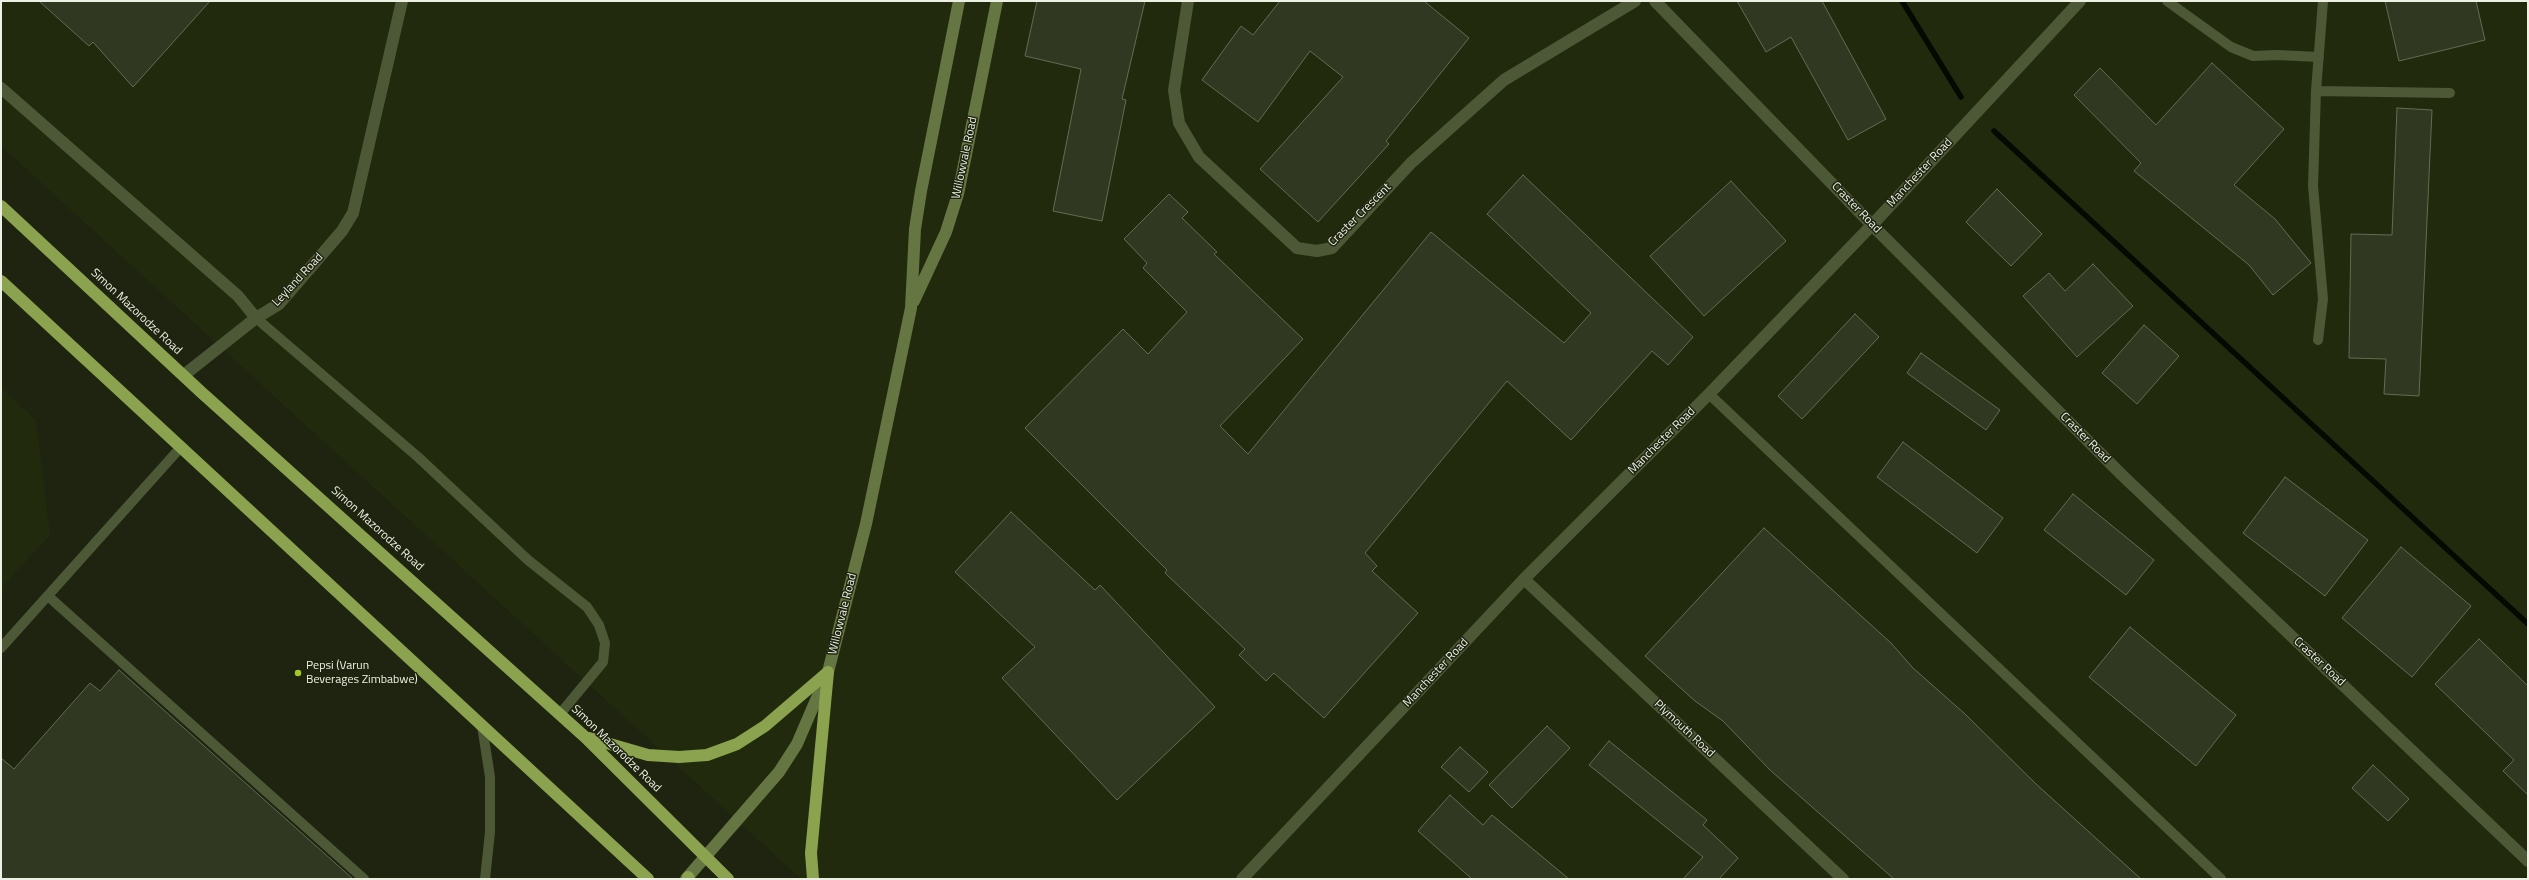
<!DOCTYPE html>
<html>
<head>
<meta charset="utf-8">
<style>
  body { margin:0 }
  #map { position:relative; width:2529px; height:880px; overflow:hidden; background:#1e240f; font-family:"Titillium Web",sans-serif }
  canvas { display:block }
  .frame { position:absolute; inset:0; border:2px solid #edf1e4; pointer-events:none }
</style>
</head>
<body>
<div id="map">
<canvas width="2529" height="880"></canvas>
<div class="frame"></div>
</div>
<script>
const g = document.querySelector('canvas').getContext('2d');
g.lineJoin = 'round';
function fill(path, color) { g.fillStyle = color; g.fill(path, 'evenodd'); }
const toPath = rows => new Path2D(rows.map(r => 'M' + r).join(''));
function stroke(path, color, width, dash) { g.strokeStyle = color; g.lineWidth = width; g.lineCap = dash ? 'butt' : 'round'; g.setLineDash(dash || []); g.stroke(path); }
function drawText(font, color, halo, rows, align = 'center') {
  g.font = font + ' "Titillium Web",sans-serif'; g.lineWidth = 3; g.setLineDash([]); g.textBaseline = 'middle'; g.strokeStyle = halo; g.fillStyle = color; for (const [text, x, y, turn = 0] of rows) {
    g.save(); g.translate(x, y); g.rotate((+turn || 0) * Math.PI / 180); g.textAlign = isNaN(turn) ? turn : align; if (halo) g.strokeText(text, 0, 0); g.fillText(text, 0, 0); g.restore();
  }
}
fill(toPath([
  [1,1,2528,1,2528,879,801,879,1,146],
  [1,388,36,420,50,535,1,588]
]), '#222a0e');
stroke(toPath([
  [1902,1,1961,97],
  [1994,131,2528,624]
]), '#050a00', 5.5);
const building = toPath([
  [39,1,210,1,133,87,93,42,89,46,39,1],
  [1037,1,1145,1,1122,99,1126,100,1102,221,1053,211,1081,69,1025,56,1037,1],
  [1280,1,1424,1,1469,38,1386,141,1389,144,1318,222,1260,169,1343,77,1310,51,1258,122,1202,80,1241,26,1253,35,1280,1],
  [1737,1,1822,1,1886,119,1848,140,1791,37,1766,52,1737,1],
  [2385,1,2476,1,2485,40,2399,61,2385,1],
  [2212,63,2284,129,2234,185,2275,219,2311,263,2273,295,2249,265,2134,171,2141,163,2074,95,2100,68,2156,125,2212,63],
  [2397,108,2432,110,2419,396,2384,394,2386,359,2349,358,2351,234,2392,235,2397,108],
  [1523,175,1693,337,1668,365,1652,351,1571,440,1507,381,1365,553,1377,566,1372,571,1418,613,1324,718,1274,673,1266,681,1239,655,1245,649,1165,573,1167,570,1025,428,1123,329,1148,354,1187,312,1143,268,1147,263,1124,239,1169,194,1188,212,1182,218,1217,252,1214,254,1303,339,1220,426,1248,454,1431,232,1564,343,1591,313,1487,214,1523,175],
  [1731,181,1786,241,1704,316,1650,256,1731,181],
  [1997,189,2042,234,2011,266,1966,222,1997,189],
  [2093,264,2133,306,2077,357,2023,296,2049,273,2065,291,2093,264],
  [1855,314,1879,337,1802,419,1778,396,1855,314],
  [2144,325,2179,356,2137,404,2102,373,2144,325],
  [1921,353,2000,410,1986,430,1907,373,1921,353],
  [1903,442,2003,518,1977,553,1877,477,1903,442],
  [2285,477,2368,540,2325,596,2243,533,2285,477],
  [2073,494,2154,560,2126,595,2044,530,2073,494],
  [1011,512,1095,590,1100,585,1215,707,1117,800,1002,678,1035,647,955,572,1011,512],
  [1764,528,1891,643,1913,668,1965,714,2036,784,2141,879,1894,879,1770,770,1723,721,1695,701,1645,656,1764,528],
  [2401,547,2471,606,2412,677,2342,618,2401,547],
  [2130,627,2236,715,2196,766,2089,677,2130,627],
  [2479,639,2528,686,2528,795,2503,771,2514,760,2435,684,2479,639],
  [119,670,353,879,1,879,1,758,14,769,90,683,100,691,119,670],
  [1547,726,1570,748,1512,808,1489,785,1547,726],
  [1609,741,1707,820,1703,825,1738,858,1719,879,1683,879,1703,857,1589,765,1609,741],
  [1460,747,1488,772,1469,792,1441,767,1460,747],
  [2373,765,2409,799,2388,821,2352,788,2373,765],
  [1450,795,1483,825,1492,815,1569,879,1472,879,1418,831,1450,795]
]);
fill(building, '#313822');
stroke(building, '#636b53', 1);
stroke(toPath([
  [2167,1,2231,47,2253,56,2277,55,2319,57],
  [2316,91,2450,93],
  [256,318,418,457,528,560,587,607,599,625,605,643,603,662,560,714],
  [2318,340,2323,299,2313,186,2316,91,2323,1],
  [1709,394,2221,879],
  [48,596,364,879],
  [1,648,181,447],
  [482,726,490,777,490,832,485,879]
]), '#4d5837', 10);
stroke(toPath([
  [1188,1,1174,90,1179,123,1199,157,1297,248,1317,251,1332,248,1411,163,1504,80,1635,1],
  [1655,1,1872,225,2123,476,2528,861],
  [1,88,238,296,256,318,279,304,342,231,353,213,402,1],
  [184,375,256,318],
  [1524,579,1843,879],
  [1242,879,1524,579,1709,394,1872,225,2080,1]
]), '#4d5837', 12);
stroke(toPath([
  [914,301,946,232,958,194,997,1],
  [686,879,779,772,797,744,828,672,866,524,911,308,915,229,921,191,959,1]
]), '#667642', 12);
stroke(toPath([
  [1,206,201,392,585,737,728,879],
  [1,281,648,879],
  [589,738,648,755,679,757,707,755,737,744,765,726,828,672],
  [688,877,689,879],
  [813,879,811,853,828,672]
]), '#8ba34f', 12);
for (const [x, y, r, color] of [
  [298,673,4,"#a3c927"]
]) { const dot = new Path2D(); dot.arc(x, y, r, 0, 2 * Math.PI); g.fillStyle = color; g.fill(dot); stroke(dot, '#1e240f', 1.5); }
drawText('12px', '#edf1e4', '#1e240f', [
  ["Willowvale Road",965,158,-78],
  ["Manchester Road",1920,173,-47],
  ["Craster Road",1856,208,46],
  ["Craster Crescent",1360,215,-45],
  ["Leyland Road",298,280,-47],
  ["Simon Mazorodze Road",136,312,43],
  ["Craster Road",2085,438,45],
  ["Manchester Road",1662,441,-45],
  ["Simon Mazorodze Road",377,529,42],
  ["Willowvale Road",843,614,-76],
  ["Craster Road",2319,662,43],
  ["Manchester Road",1436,673,-47],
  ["Plymouth Road",1684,729,43],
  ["Simon Mazorodze Road",616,749,44]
]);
drawText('12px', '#edf1e4', '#1e240f', [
  ["Pepsi (Varun",306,666],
  ["Beverages Zimbabwe)",306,680]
], 'left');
</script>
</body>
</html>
